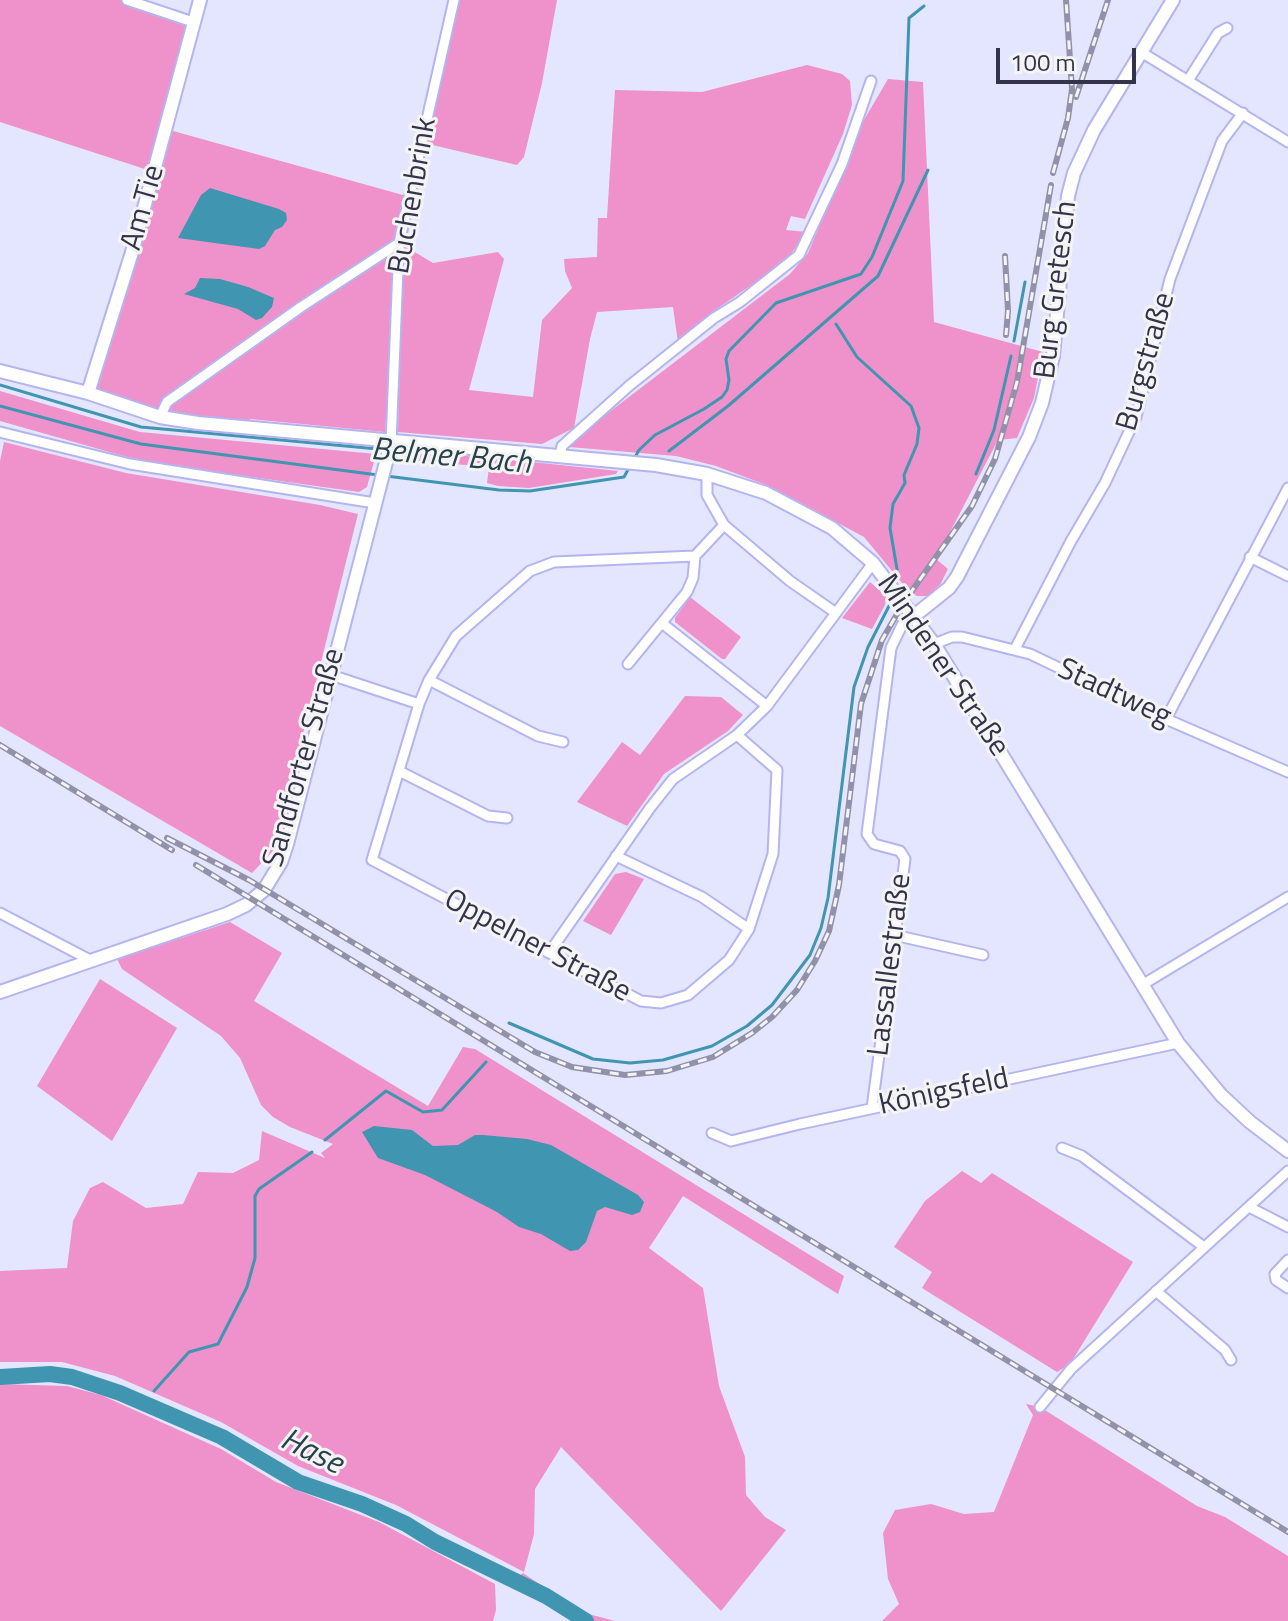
<!DOCTYPE html>
<html>
<head>
<meta charset="utf-8">
<style>
  body { margin:0 }
  #map { position:relative; width:1288px; height:1621px; overflow:hidden; background:#e4e5fe; font-family:"Titillium Web",sans-serif }
  canvas { display:block }
  .scale { position:absolute; left:996px; top:48px; width:140px; height:36px; box-sizing:border-box; border:4px solid #33344b; border-top:0; padding-left:10px; font-size:24px; line-height:28px; white-space:nowrap; color:#33344b; -webkit-text-stroke:6px #f4f4f4; paint-order:stroke }
</style>
</head>
<body>
<div id="map">
<canvas width="1288" height="1621"></canvas>
<div class="scale">100 m</div>
</div>
<script>
const g = document.querySelector('canvas').getContext('2d');
g.lineJoin = 'round';
function fill(path, color) { g.fillStyle = color; g.fill(path, 'evenodd'); }
const toPath = rows => new Path2D(rows.map(r => 'M' + r).join(''));
function stroke(path, color, width, dash) { g.strokeStyle = color; g.lineWidth = width; g.lineCap = dash ? 'butt' : 'round'; g.setLineDash(dash || []); g.stroke(path); }
function drawText(font, color, halo, rows, align = 'center') {
  g.font = font + ' "Titillium Web",sans-serif'; g.lineWidth = 6; g.setLineDash([]); g.textBaseline = 'middle'; g.strokeStyle = halo; g.fillStyle = color; for (const [text, x, y, turn = 0] of rows) {
    g.save(); g.translate(x, y); g.rotate((+turn || 0) * Math.PI / 180); g.textAlign = isNaN(turn) ? turn : align; if (halo) g.strokeText(text, 0, 0); g.fillText(text, 0, 0); g.restore();
  }
}
fill(toPath([
  [0,0,127,0,193,22,166,129,410,197,399,243,385,432,250,419,248,428,198,423,88,393,154,172,0,122],
  [457,0,557,0,542,83,524,157,517,165,424,143],
  [807,65,842,74,850,81,852,105,843,134,805,219,791,216,786,230,807,232,785,262,718,308,678,343,673,307,597,312,590,339,574,428,542,444,398,432,403,245,433,263,498,252,504,259,469,390,533,397,542,320,572,288,565,271,564,259,597,257,598,218,607,218,615,90,702,92],
  [888,79,923,82,934,322,1043,352,1034,398,1017,438,998,440,936,559,948,569,940,585,927,596,917,596,907,589,864,537,769,486,716,466,676,456,569,447,570,442,790,274,808,253,864,120],
  [0,391,140,432,376,454,367,487,359,492,173,466,127,457,0,421],
  [4,442,126,473,320,505,358,514,274,850,252,873,0,726,0,461],
  [412,453,483,457,618,471,616,474,529,488,498,486,487,483,489,467,396,459],
  [870,582,886,596,885,605,872,629,842,618],
  [690,597,741,637,725,659,722,659,675,622,675,618],
  [685,696,721,697,743,715,728,731,664,774,627,826,577,802,622,742,640,755],
  [626,872,644,879,611,935,583,921,615,874],
  [230,922,282,953,254,1001,428,1106,463,1047,475,1049,844,1276,838,1294,683,1196,649,1248,703,1288,719,1386,745,1457,746,1495,765,1517,786,1530,721,1611,561,1447,535,1489,534,1534,524,1572,396,1505,298,1466,221,1422,115,1376,62,1362,0,1362,0,1271,67,1268,73,1221,90,1188,103,1182,146,1208,183,1204,198,1172,233,1173,259,1160,262,1131,325,1158,321,1153,333,1144,290,1127,273,1117,261,1105,240,1058,221,1036,122,969,117,959],
  [100,979,177,1028,112,1141,37,1086],
  [962,1171,981,1183,992,1173,1133,1262,1070,1364,1057,1372,922,1288,932,1272,894,1247,925,1201],
  [0,1384,67,1386,101,1395,221,1449,276,1482,379,1522,495,1584,496,1610,493,1621,0,1621],
  [1026,1404,1040,1407,1197,1506,1225,1517,1288,1556,1288,1621,882,1621,899,1604,888,1579,883,1533,895,1510,931,1504,964,1514,994,1512,1033,1415],
  [523,1573,581,1612,615,1621,586,1621,514,1580]
]), '#ef91ca');
fill(toPath([
  [210,188,279,209,286,213,287,220,282,227,275,230,265,246,259,249,178,238,201,195],
  [200,278,220,279,248,287,274,298,272,307,262,318,256,320,238,309,184,294,195,288],
  [374,1126,412,1130,433,1146,458,1145,475,1135,483,1135,527,1139,551,1145,638,1195,644,1202,640,1212,632,1215,605,1207,597,1211,586,1242,578,1250,570,1251,541,1234,519,1227,497,1212,425,1175,378,1158,362,1132]
]), '#4095b1');
stroke(toPath([
  [836,324,857,357,911,406,919,428,917,444,904,475,905,483,893,504,890,528,897,569],
  [1014,341,1025,282],
  [0,385,141,427,378,449],
  [0,406,141,444,378,475],
  [669,451,728,406,878,276,928,170],
  [634,459,639,450,655,435,704,409,722,397,727,390,729,380,726,359,729,351,776,303,861,274,872,257,903,181,909,18,924,6],
  [976,474,994,430,1011,356],
  [386,476,499,490,530,491,624,477,630,466],
  [509,1023,593,1059,630,1063,663,1060,712,1046,747,1026,772,1005,810,955,821,928,828,898,854,687,868,647,889,606],
  [325,1140,386,1091,423,1112,442,1110,486,1062],
  [154,1391,189,1352,218,1344,247,1287,255,1258,255,1196,259,1189,312,1152],
  [145,1404,147,1400]
]), '#4095b1', 3);
stroke(toPath([
  [0,1377,50,1374,72,1377,120,1393,222,1437,298,1482,362,1504,406,1524,435,1542,546,1596,586,1621]
]), '#4095b1', 16);
const street = toPath([
  [127,0,193,22],
  [1141,52,1288,142],
  [1189,79,1218,33,1227,28],
  [160,417,167,402,301,307,399,243],
  [0,432,130,464,375,503],
  [391,443,399,243,454,0],
  [560,456,562,446,629,386,714,318,740,302,799,255,842,164,871,81],
  [707,474,707,495,724,525,790,581,836,613],
  [695,556,554,562,530,571,456,636,429,680,419,704,372,860,641,1001,661,1003,688,995,729,960,749,929,773,854,777,770,737,735],
  [1250,557,1288,576],
  [663,624,767,706],
  [934,644,952,637,962,637,1030,654,1166,719,1288,772],
  [1015,649,1071,541,1105,483,1136,417,1170,279,1222,141,1243,113],
  [628,664,687,592,693,578,695,556,724,525],
  [331,675,419,704],
  [429,680,538,736,563,742],
  [1166,719,1288,488],
  [399,771,488,816,507,818],
  [616,856,702,897,749,929],
  [0,913,90,960],
  [894,935,983,955],
  [549,953,650,808,673,779,737,735,767,706,873,563],
  [1142,985,1288,897],
  [872,1108,905,859,900,851,874,844,867,834,891,648,902,625,914,616],
  [712,1133,731,1141,800,1124,1178,1043],
  [1062,1148,1082,1156,1204,1247],
  [1249,1207,1288,1227],
  [1288,1260,1275,1274,1276,1280,1288,1288],
  [1156,1291,1225,1350,1231,1360],
  [1040,1407,1071,1369,1288,1171]
]);
const secondary = toPath([
  [0,371,88,393,160,417,198,423,656,465,707,474,766,493,832,528,873,563,934,644,1178,1043,1221,1095,1250,1122,1288,1151],
  [88,393,133,249,200,0],
  [914,616,949,588,957,577,1029,437,1042,403,1053,356,1068,196,1074,173,1094,130,1173,0],
  [0,992,227,914,246,905,264,890,281,862,287,844,391,443]
]);
stroke(street, '#b4b5f0', 13);
stroke(secondary, '#b4b5f0', 16);
stroke(street, '#fff', 9);
stroke(secondary, '#fff', 12);
const rail = toPath([
  [1076,97,1108,0],
  [1053,173,1068,118,1072,89,1066,0],
  [1005,256,1008,311,1006,335],
  [0,745,172,850],
  [167,838,249,880,535,1052,572,1067,625,1075,667,1071,713,1057,752,1033,772,1017,797,990,815,961,829,931,839,885,861,704,882,640,904,602,972,506,995,459,1017,382,1051,185],
  [196,865,1288,1532]
]);
stroke(rail, '#9192aa', 6);
stroke(rail, '#f4f4f4', 3, [9]);
drawText('30px', '#33344b', '#f4f4f4', [
  ["Buchenbrink",414,196,-80],
  ["Am Tie",144,208,-74],
  ["Burg Gretesch",1057,290,-83],
  ["Burgstraße",1147,362,-74],
  ["Mindener Straße",942,666,56],
  ["Stadtweg",1114,694,25],
  ["Sandforter Straße",305,758,-74],
  ["Oppelner Straße",537,947,28],
  ["Lassallestraße",891,965,-83],
  ["Königsfeld",944,1093,-12]
]);
drawText('italic 32px', '#28424c', '#f4f4f4', [
  ["Belmer Bach",451,458,5],
  ["Hase",311,1453,26]
]);
</script>
</body>
</html>
